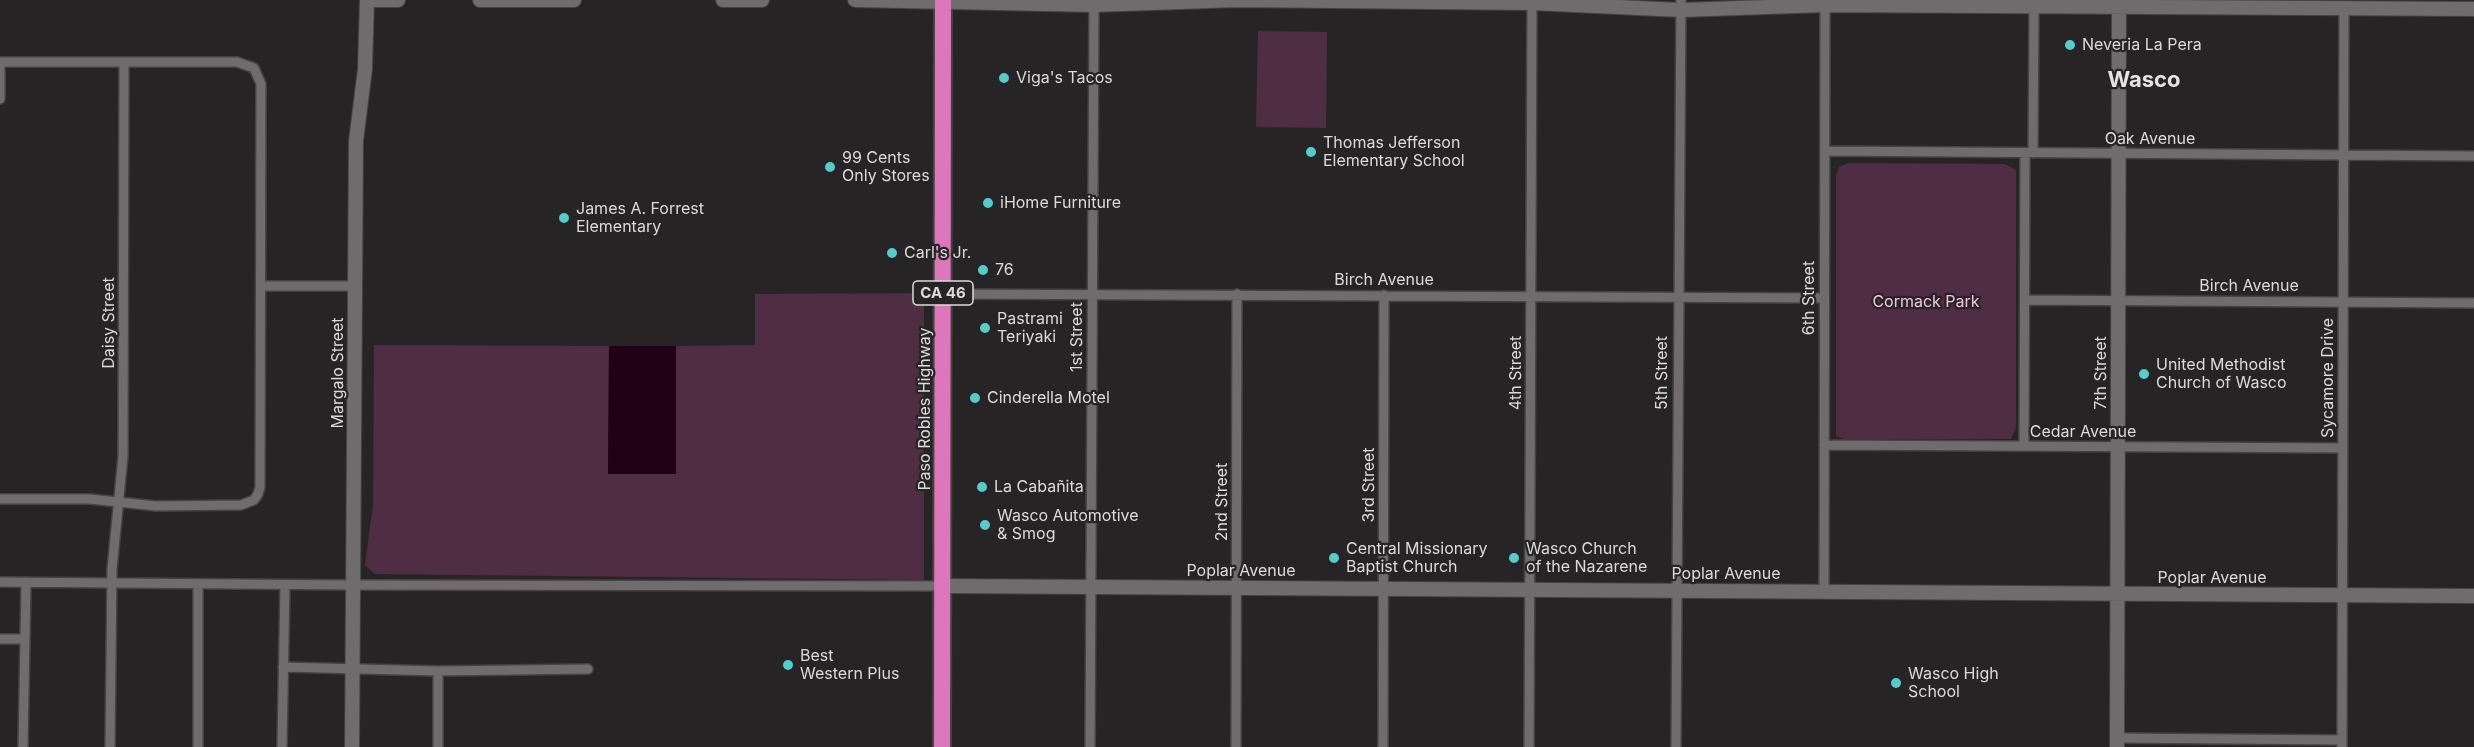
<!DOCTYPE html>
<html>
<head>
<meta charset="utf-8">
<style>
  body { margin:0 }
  canvas { display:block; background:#272426 }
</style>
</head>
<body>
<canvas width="2474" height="747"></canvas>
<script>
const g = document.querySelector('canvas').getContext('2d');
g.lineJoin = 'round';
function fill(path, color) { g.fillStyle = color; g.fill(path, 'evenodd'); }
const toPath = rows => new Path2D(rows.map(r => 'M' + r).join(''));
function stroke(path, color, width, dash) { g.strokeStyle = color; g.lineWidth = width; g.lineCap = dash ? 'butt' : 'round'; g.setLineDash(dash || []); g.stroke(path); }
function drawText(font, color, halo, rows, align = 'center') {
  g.font = font + ' Inter,sans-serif'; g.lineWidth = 4.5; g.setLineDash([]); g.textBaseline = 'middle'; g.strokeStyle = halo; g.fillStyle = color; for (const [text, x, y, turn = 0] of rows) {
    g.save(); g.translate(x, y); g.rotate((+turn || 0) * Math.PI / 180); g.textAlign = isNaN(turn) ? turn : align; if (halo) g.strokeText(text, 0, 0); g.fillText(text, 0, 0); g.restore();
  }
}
fill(toPath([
  [1258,31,1327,32,1326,128,1256,127],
  [1848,163,2005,164,2016,170,2016,428,2011,439,1844,439,1836,436,1836,175,1839,167],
  [924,293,924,580,375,574,365,565,373,505,374,345,609,346,608,474,675,474,676,346,755,345,755,294]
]), '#4f2d43');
fill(toPath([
  [609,346,676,346,676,474,608,474]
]), '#1f0016');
const street = toPath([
  [0,99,0,62,237,62,254,68,261,84,260,487,258,494,254,500,241,505,156,506,90,499,0,499],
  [1825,151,2474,156],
  [2033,153,2034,6],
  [261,286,355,286],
  [943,294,1824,298],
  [2025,300,2474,303],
  [1824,445,2343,448],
  [2024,446,2025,153],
  [0,582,353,585,943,586],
  [198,584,198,747],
  [1824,592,1825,5],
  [0,639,25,639],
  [283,667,438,671,588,669],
  [2117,738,2342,740],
  [23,747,26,582],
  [110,747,112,569,123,456,124,62],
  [282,747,285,585],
  [438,747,438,671],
  [1090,747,1094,0],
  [1236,747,1237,294],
  [1383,747,1384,295],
  [1529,747,1532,0],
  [1676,747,1681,0],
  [2342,747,2344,8]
]);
const secondary = toPath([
  [480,0,574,0],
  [723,0,762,0],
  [855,0,1094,5,1238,0,1532,3,1681,10,1825,5,2474,9],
  [943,586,2474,596],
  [352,747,356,141,365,69,367,0,398,0],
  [2117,747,2119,0]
]);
const highway = toPath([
  [942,747,943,0]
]);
stroke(street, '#454244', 12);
stroke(secondary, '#454244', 16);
stroke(highway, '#454244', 20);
stroke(street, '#706c6e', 9);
stroke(secondary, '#706c6e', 14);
stroke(highway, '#dc78ba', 16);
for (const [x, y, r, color] of [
  [2070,45,6,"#54cdc8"],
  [1004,78,6,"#54cdc8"],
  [1311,152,6,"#54cdc8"],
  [830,167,6,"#54cdc8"],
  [988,203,6,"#54cdc8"],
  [564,218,6,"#54cdc8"],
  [892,253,6,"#54cdc8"],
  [983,270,6,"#54cdc8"],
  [985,328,6,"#54cdc8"],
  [2144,374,6,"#54cdc8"],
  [975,398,6,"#54cdc8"],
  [982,487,6,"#54cdc8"],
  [985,525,6,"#54cdc8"],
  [1334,558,6,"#54cdc8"],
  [1514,558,6,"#54cdc8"],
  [788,665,6,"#54cdc8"],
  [1896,683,6,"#54cdc8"]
]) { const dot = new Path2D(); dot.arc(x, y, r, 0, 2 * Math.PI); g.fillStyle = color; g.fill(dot); stroke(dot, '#272426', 2); }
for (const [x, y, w] of [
  [943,293,60]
]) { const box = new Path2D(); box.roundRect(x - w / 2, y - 12, w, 24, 4.5); g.fillStyle = '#272426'; g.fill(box); stroke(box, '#dcdadb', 1.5); }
drawText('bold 15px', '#dcdadb', null, [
  ["CA 46",943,293]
]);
drawText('16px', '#dcdadb', '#272426', [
  ["Neveria La Pera",2082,45],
  ["Viga's Tacos",1016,78],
  ["Thomas Jefferson",1323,143],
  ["Elementary School",1323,161],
  ["99 Cents",842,158],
  ["Only Stores",842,176],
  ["iHome Furniture",1000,203],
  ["James A. Forrest",576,209],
  ["Elementary",576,227],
  ["Carl's Jr.",904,253],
  ["76",995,270],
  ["Pastrami",997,319],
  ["Teriyaki",997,337],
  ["United Methodist",2156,365],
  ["Church of Wasco",2156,383],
  ["Cinderella Motel",987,398],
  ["La Cabañita",994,487],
  ["Wasco Automotive",997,516],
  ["& Smog",997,534],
  ["Central Missionary",1346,549],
  ["Baptist Church",1346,567],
  ["Wasco Church",1526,549],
  ["of the Nazarene",1526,567],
  ["Best",800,656],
  ["Western Plus",800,674],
  ["Wasco High",1908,674],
  ["School",1908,692]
], 'left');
drawText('16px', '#dcdadb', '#272426', [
  ["Oak Avenue",2150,139],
  ["Birch Avenue",1384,280],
  ["Birch Avenue",2249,286],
  ["6th Street",1809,298,-90],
  ["Daisy Street",109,323,-90],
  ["1st Street",1077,337,-90],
  ["Margalo Street",338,373,-90],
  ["4th Street",1516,373,-90],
  ["5th Street",1662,373,-90],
  ["7th Street",2101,373,-90],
  ["Sycamore Drive",2328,378,-90],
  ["Paso Robles Highway",925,409,-90],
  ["Cedar Avenue",2083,432],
  ["3rd Street",1369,485,-90],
  ["2nd Street",1222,502,-90],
  ["Poplar Avenue",1241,571],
  ["Poplar Avenue",1726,574],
  ["Poplar Avenue",2212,578]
]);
drawText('16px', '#f6c2e2', '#272426', [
  ["Cormack Park",1926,302]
]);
drawText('bold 22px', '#e7e2e5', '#272426', [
  ["Wasco",2144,80]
]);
</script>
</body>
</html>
